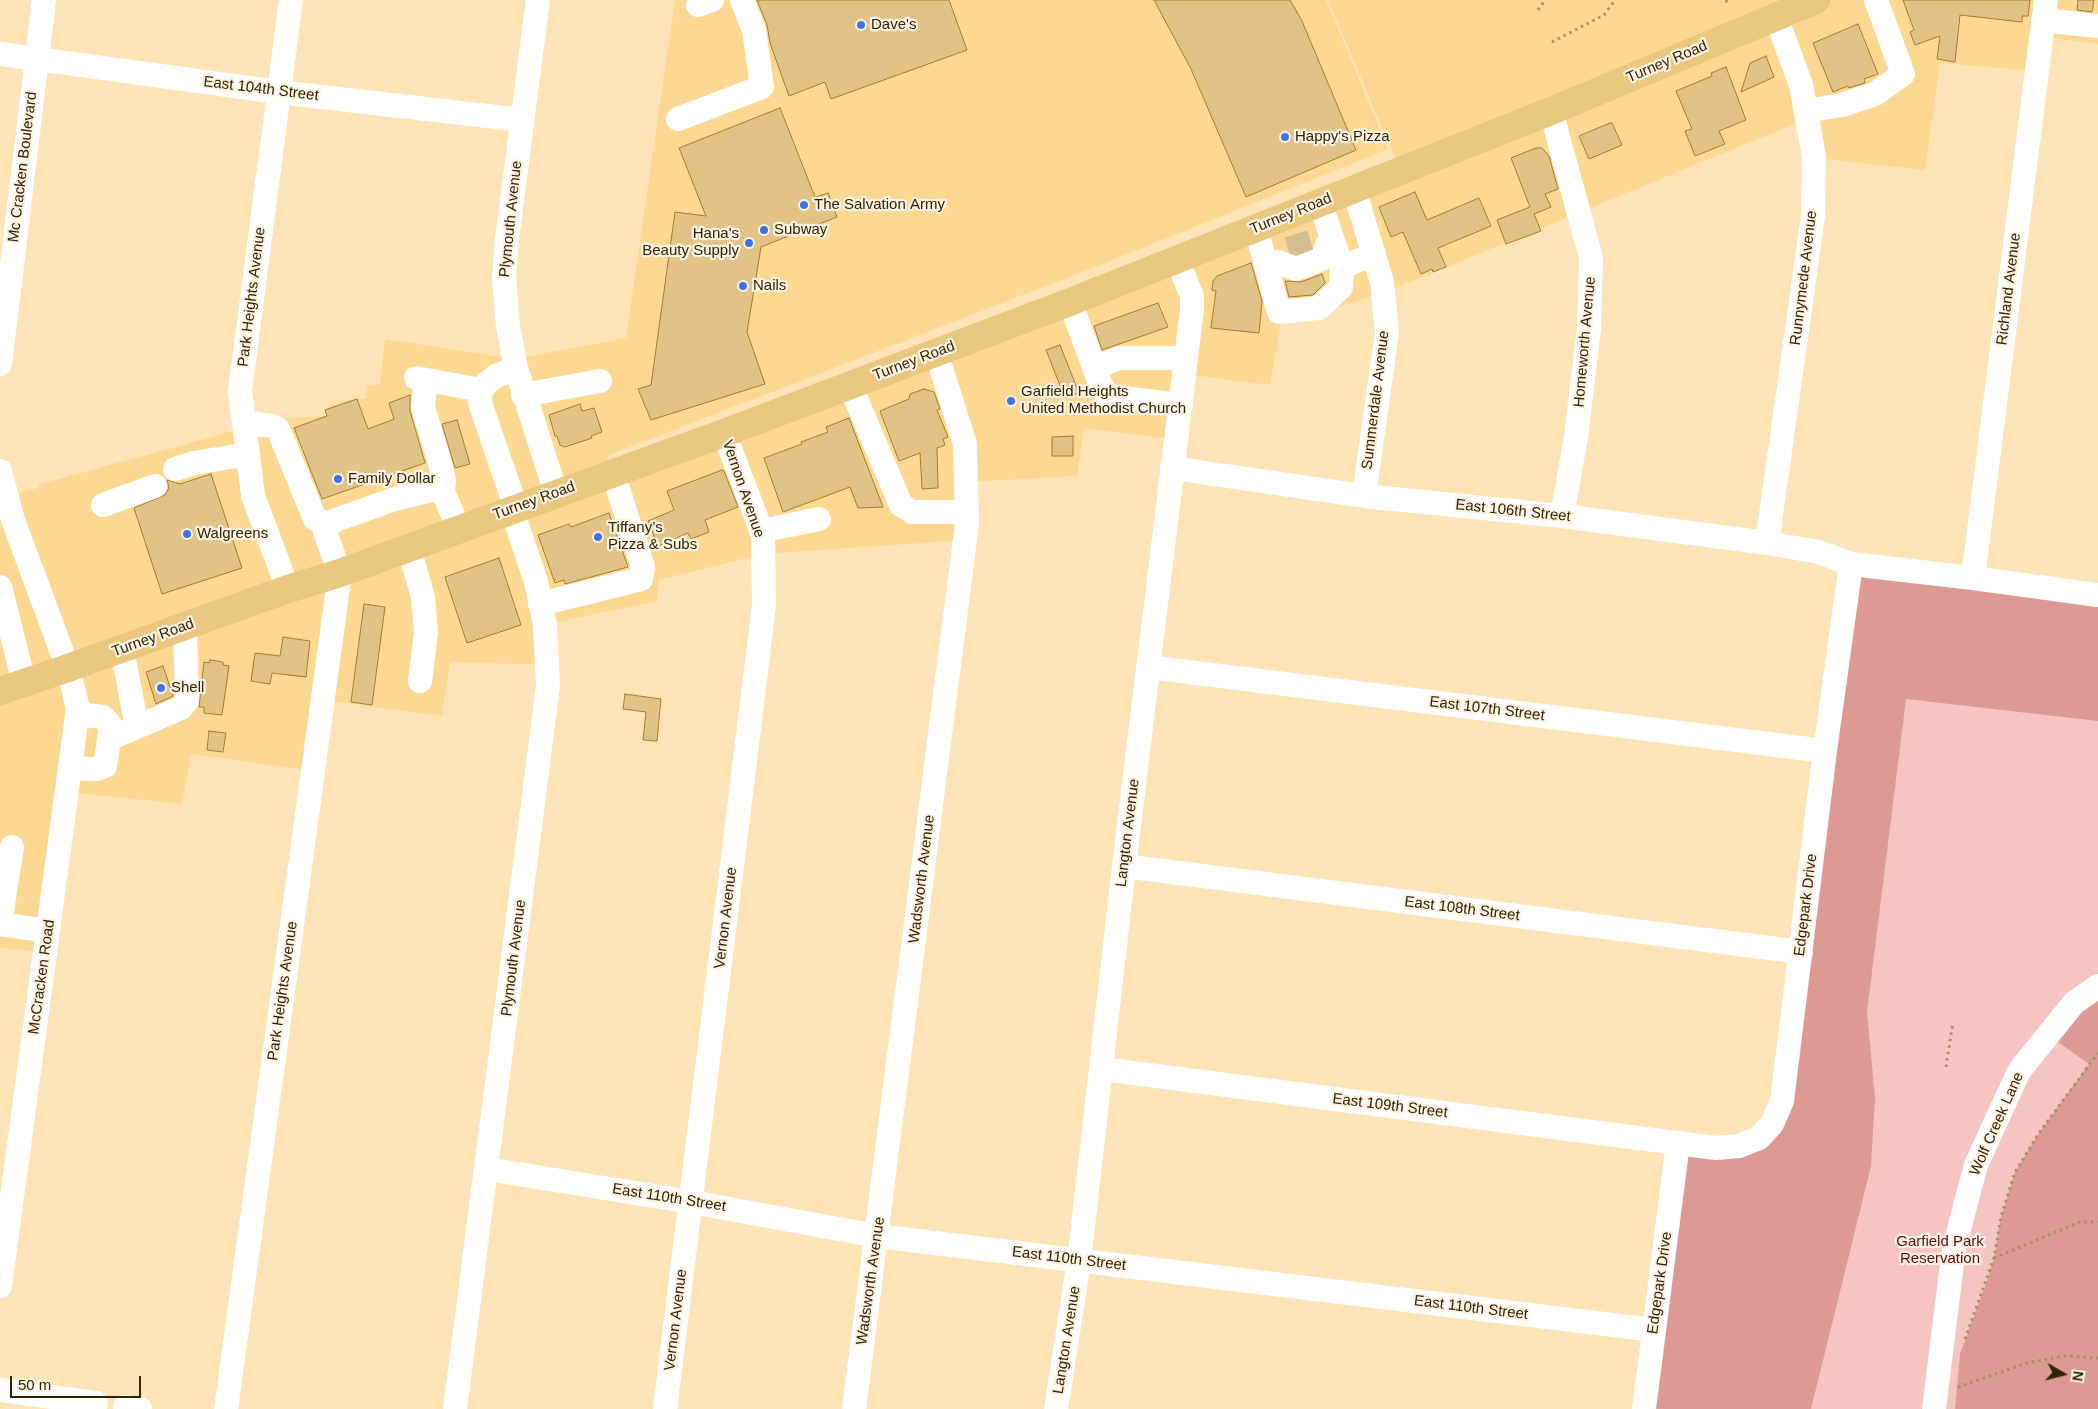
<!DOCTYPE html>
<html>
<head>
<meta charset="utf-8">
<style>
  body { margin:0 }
  #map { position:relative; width:2098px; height:1409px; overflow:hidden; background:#fde4b6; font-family:Arial,sans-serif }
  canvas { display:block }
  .north { position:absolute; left:2038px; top:1349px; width:50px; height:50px; -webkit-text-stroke:4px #fcf3e4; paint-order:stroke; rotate:98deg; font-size:14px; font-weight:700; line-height:20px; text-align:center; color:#332300 }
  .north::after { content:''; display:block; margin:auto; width:18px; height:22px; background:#332300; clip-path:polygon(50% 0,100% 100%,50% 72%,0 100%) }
  .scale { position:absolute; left:10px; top:1376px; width:131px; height:22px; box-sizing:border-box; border:2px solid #332300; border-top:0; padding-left:6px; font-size:15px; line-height:18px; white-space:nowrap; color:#332300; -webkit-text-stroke:4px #fcf3e4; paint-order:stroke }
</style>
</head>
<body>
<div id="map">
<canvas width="2098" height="1409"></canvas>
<div class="north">N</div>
<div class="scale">50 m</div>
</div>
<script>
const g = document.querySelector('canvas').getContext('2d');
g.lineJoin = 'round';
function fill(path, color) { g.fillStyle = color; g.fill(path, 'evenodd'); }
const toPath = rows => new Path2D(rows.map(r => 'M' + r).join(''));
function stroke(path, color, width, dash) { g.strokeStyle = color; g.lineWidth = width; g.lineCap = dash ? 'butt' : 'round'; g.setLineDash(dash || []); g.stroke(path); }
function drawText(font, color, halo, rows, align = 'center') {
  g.font = font + ' Arial,sans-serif'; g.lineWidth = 4.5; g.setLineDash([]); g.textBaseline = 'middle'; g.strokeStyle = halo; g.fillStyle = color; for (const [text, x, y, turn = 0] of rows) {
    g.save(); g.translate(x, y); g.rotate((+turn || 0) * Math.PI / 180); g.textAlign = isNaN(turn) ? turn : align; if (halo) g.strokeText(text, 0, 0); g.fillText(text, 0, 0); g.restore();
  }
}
fill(toPath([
  [675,0,1326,0,1388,149,1085,271,609,455,606,475,1400,170,1328,0,2098,0,2098,44,2041,37,2037,71,1940,63,1925,170,1814,158,1807,119,1383,293,1281,324,1270,385,1184,374,1176,440,1084,428,1077,476,966,482,965,540,763,554,659,580,657,601,545,625,547,665,450,662,442,716,323,700,313,771,191,754,182,804,67,792,45,952,0,948,0,499,38,488,40,484,216,436,268,419,326,416,324,410,329,406,355,398,366,399,367,386,380,384,385,339,514,359,626,338]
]), '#fcd893');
fill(toPath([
  [1872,590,2098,623,2098,1409,1670,1409,1800,1175]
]), '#f6c5c1');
fill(toPath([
  [1851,564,2098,595,2098,721,1906,699,1867,1012,1875,1098,1871,1166,1811,1409,1644,1409,1678,1143,1716,1148,1772,1124],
  [2098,986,2098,1409,1955,1409,1960,1354,1988,1278,1994,1258,2001,1217,2015,1172,2039,1133,2089,1064,2048,1035]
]), '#dd9994');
const building = toPath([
  [757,0,949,0,967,50,831,99,825,82,789,96,770,43,767,25,757,0],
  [1154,0,1290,0,1302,21,1356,150,1246,197,1191,69,1154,0],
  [1903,0,2030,0,2028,16,2022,16,2022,22,1960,15,1955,62,1937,59,1940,36,1915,45,1910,32,1914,30,1903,0],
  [2078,0,2094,0,2092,12,2077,10,2078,0],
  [1858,24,1878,74,1864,79,1865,83,1849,88,1848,86,1833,92,1813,43,1858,24],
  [1766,56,1774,77,1741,92,1750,63,1766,56],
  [1726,67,1746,120,1719,131,1725,144,1695,156,1685,131,1692,129,1676,91,1712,76,1711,73,1726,67],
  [780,108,815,197,828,193,837,217,761,247,747,332,765,384,651,420,638,389,651,385,675,212,706,216,679,148,780,108],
  [1610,123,1612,123,1622,145,1589,159,1579,136,1610,123],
  [1536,148,1542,148,1549,156,1558,189,1545,194,1551,207,1534,214,1541,231,1506,244,1497,220,1530,207,1511,158,1536,148],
  [1415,192,1427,220,1479,198,1491,226,1438,248,1446,267,1433,272,1432,269,1421,274,1403,232,1391,237,1379,207,1415,192],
  [1251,263,1262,301,1259,333,1211,328,1216,291,1212,290,1213,281,1217,276,1251,263],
  [1322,274,1325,283,1313,295,1289,297,1285,281,1301,282,1322,274],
  [1158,303,1168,327,1102,350,1094,326,1158,303],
  [1060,345,1079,393,1065,398,1046,350,1060,345],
  [924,389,934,392,940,409,937,410,948,437,943,439,945,445,937,448,938,488,936,488,922,489,920,453,899,461,880,411,909,399,910,394,924,389],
  [410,395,410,411,425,463,322,499,294,428,327,416,325,410,357,399,368,429,394,419,389,403,410,395],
  [580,404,582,411,594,408,602,432,591,436,592,438,565,447,560,445,557,436,555,436,549,415,580,404],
  [849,418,883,507,858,508,850,487,783,512,764,458,802,444,801,442,828,432,826,427,849,418],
  [457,420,470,464,455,468,442,424,457,420],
  [1073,436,1073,456,1052,456,1052,437,1073,436],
  [722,470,724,471,738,507,705,520,709,532,691,539,688,533,658,546,648,521,674,510,667,491,722,470],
  [211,474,242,568,162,594,134,508,165,495,169,488,167,480,180,484,211,474],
  [609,513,628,567,565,584,564,580,555,583,538,535,569,524,571,527,609,513],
  [499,558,521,625,467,643,445,577,499,558],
  [364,604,385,607,372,705,351,702,364,604],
  [283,637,310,641,306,677,272,673,270,684,251,681,255,653,280,656,283,637],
  [210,660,223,662,223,665,229,666,222,715,204,713,204,707,199,707,204,662,209,663,210,660],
  [163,666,173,696,156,704,146,672,163,666],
  [625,694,661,699,657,741,643,740,646,712,623,709,625,694],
  [209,731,226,733,223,752,207,750,209,731]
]);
fill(building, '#e1c388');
stroke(building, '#a47e2a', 1);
stroke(toPath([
  [1288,249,1317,240]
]), '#d5bd92', 24, [24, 12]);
stroke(toPath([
  [1726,0,1728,4],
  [1538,10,1545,0],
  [1552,42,1604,15,1615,0],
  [1946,1067,1953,1022],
  [1994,1258,2080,1222,2098,1222],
  [1965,1339,1994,1258,2001,1217,2015,1172,2039,1133,2098,1053],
  [1958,1387,2027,1363,2064,1356,2098,1358]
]), '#a69167', 3, [2.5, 4]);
stroke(toPath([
  [538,0,507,239,504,277,508,326,516,368,556,493],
  [698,5,712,0],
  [2043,20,2098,26],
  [0,54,278,92,522,120],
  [1551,111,1591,258,1589,328,1576,437,1562,516],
  [1806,111,1842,105,1875,94,1903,74,1876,0],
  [678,119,762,87,754,30,742,0],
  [1354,189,1382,282,1387,332,1364,496],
  [1320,203,1342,267],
  [1256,229,1279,312,1319,308,1341,287,1342,267,1374,254],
  [1278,262,1296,269,1322,259,1327,245],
  [1070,302,1100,383,1107,396,1181,405],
  [0,364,44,0],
  [1095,368,1119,358,1186,358],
  [416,378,481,390,487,383,496,376,516,368],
  [426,380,423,407,441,467,444,481,443,492],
  [850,385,901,505,912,512,966,512],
  [481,390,480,403,516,508],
  [523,395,600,381],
  [244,422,272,426,278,429,315,519,322,522,330,522],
  [1172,468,1364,496,1562,516,1767,543,1819,552,1851,564,1973,578,2098,595],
  [175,469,194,463,248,454],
  [0,471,13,520,68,668,78,708,0,1286],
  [103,505,155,486],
  [761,531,819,519],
  [1767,543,1813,216,1814,156,1807,118,1801,85,1776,17],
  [409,548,423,597,426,632,420,681],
  [1973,578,2046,0],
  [0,587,24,683],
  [288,589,253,496,240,391,291,0],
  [540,604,641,579,643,567,613,473],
  [122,649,137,727],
  [1148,667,1825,751],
  [109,739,181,708,187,701,185,626],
  [70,768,96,769,105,766,111,726,103,717,77,714],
  [1124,866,1801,952],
  [0,924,12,847],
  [0,924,48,931],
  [1102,1069,1716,1148,1739,1146,1759,1138,1772,1124,1782,1101,1825,751,1851,564],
  [487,1169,691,1202,877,1236,1654,1330],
  [0,1390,96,1403],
  [125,1407,140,1409],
  [226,1409,340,573,325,532,330,522,395,499,432,490,443,492,459,529],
  [455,1409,548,686,545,625,536,582,512,510],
  [665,1409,764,606,763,535,724,433],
  [854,1409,967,523,965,444,936,352],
  [1056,1409,1079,1261,1124,866,1192,309,1192,296,1177,260],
  [1644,1409,1678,1143],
  [1934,1409,1954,1248,1976,1165,2019,1071,2074,1003,2098,986]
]), '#fff', 24);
stroke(toPath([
  [0,691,68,668,288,589,340,573,724,433,1070,302,1551,111,1816,0]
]), '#e8c87f', 28);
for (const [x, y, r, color] of [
  [861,25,5,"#3e73e3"],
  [1285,137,5,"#3e73e3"],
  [804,205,5,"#3e73e3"],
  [764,230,5,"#3e73e3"],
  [749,243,5,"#3e73e3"],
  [743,286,5,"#3e73e3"],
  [1011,401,5,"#3e73e3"],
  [338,479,5,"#3e73e3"],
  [187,534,5,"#3e73e3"],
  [598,537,5,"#3e73e3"],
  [161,688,5,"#3e73e3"]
]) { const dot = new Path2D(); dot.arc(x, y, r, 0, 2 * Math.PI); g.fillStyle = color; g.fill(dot); stroke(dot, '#fcf3e4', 2); }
drawText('15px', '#332300', '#fcf3e4', [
  ["Dave's",871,25],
  ["Happy's Pizza",1295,137],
  ["The Salvation Army",814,205],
  ["Subway",774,230],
  ["Hana's",739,234,"right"],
  ["Beauty Supply",739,251,"right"],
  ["Nails",753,286],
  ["Garfield Heights",1021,392],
  ["United Methodist Church",1021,409],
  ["Family Dollar",348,479],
  ["Tiffany’s",608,528],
  ["Pizza & Subs",608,545],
  ["Walgreens",197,534],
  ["Shell",171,688]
], 'left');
drawText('15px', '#332300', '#fcf3e4', [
  ["Turney Road",1667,62,-23],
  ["East 104th Street",261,89,7],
  ["Mc Cracken Boulevard",23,167,-83],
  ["Turney Road",1291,214,-22],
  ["Plymouth Avenue",511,219,-84],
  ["Runnymede Avenue",1804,278,-83],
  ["Richland Avenue",2009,289,-83],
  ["Park Heights Avenue",252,297,-83],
  ["Homeworth Avenue",1585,342,-85],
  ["Turney Road",914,361,-21],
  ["Summerdale Avenue",1376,400,-83],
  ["Vernon Avenue",743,489,71],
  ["Turney Road",534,501,-20],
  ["East 106th Street",1513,511,6],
  ["Turney Road",153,638,-20],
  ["East 107th Street",1487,709,7],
  ["Langton Avenue",1128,833,-83],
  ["Wadsworth Avenue",922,879,-83],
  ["Edgepark Drive",1806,905,-83],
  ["East 108th Street",1462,909,7],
  ["Vernon Avenue",726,918,-83],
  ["Plymouth Avenue",514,958,-83],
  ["McCracken Road",42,977,-82],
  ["Park Heights Avenue",283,991,-82],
  ["East 109th Street",1390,1106,7],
  ["Wolf Creek Lane",1997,1124,-66],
  ["East 110th Street",669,1198,9],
  ["East 110th Street",1069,1259,7],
  ["Wadsworth Avenue",871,1281,-82],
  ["Edgepark Drive",1660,1283,-82],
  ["East 110th Street",1471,1308,7],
  ["Vernon Avenue",676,1320,-83],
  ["Langton Avenue",1067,1340,-81]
]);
drawText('15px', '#5e0c13', '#fcf3e4', [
  ["Garfield Park",1940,1242],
  ["Reservation",1940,1259]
]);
</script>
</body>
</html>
